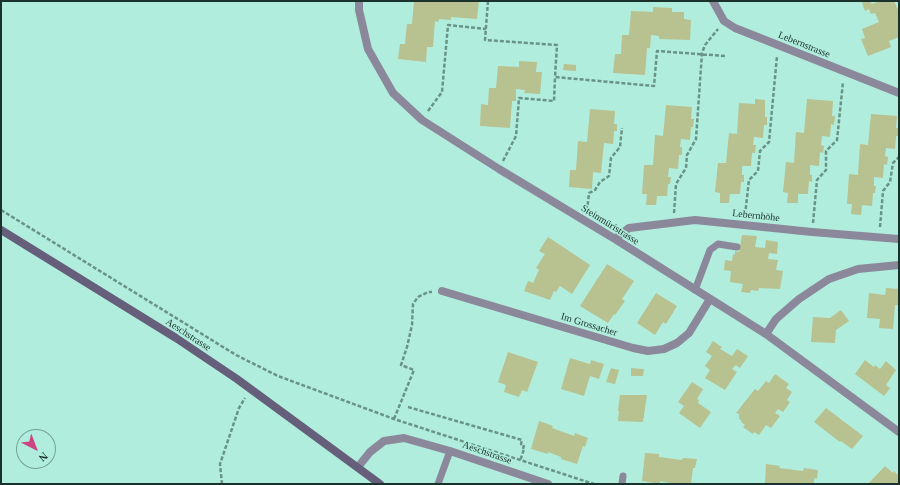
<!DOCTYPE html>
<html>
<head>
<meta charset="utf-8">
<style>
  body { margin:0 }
  #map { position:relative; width:900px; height:485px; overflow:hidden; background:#b1eddc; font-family:Georgia,serif }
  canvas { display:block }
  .frame { position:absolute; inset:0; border:2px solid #19322b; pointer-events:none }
  .north { position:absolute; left:16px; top:429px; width:40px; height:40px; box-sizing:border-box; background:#b1eddc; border:1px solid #74a295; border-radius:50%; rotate:138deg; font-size:11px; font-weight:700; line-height:16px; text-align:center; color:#19322b }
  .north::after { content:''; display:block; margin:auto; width:14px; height:18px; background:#cc4583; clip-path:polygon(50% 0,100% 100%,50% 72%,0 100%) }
</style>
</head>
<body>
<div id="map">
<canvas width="900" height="485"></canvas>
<div class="frame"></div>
<div class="north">N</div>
</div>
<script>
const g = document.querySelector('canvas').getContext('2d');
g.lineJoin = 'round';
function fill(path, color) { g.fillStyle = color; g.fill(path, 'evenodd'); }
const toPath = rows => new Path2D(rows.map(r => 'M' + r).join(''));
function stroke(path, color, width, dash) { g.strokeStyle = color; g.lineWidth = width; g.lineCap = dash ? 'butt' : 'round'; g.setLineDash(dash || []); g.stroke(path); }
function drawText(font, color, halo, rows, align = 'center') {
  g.font = font + ' Georgia,serif'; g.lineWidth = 3; g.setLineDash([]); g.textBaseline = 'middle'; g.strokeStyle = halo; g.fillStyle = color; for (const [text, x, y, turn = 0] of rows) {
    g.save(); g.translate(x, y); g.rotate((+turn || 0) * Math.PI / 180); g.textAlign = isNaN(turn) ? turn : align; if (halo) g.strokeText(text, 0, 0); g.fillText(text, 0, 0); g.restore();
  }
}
fill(toPath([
  [414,1,479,1,477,19,451,17,451,20,439,19,438,22,435,21,433,47,427,47,426,62,398,59,400,44,405,44,407,24,412,24],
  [863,1,870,1,872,4,880,1,894,1,899,12,899,37,889,41,891,47,868,56,861,39,865,38,862,29,879,22,875,13,871,14,869,9,865,11,862,3],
  [653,7,672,8,672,12,684,12,684,19,691,20,690,40,659,39,659,36,651,35,650,48,647,48,645,75,613,73,615,54,621,54,622,35,629,35,631,11,653,12],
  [519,61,537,62,536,72,542,72,540,94,524,93,525,90,516,89,516,101,512,101,510,128,480,126,481,104,488,105,489,88,496,88,498,66,519,67],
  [564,64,576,65,576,71,563,70],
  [755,99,765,100,765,117,767,117,767,125,764,125,763,138,754,137,753,145,756,145,755,153,752,153,751,166,742,166,742,175,744,175,744,182,741,182,740,194,730,194,729,203,720,203,720,193,715,192,718,163,726,163,729,133,737,134,739,103,755,104],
  [807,99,833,101,832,116,835,116,834,125,831,124,830,137,822,136,821,145,824,146,823,153,820,152,819,166,810,165,810,175,812,175,812,182,809,181,808,194,798,194,798,203,787,203,788,193,783,192,786,162,794,163,796,132,804,133],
  [666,105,692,107,691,119,694,119,693,127,691,127,690,140,681,139,680,147,682,147,682,155,679,155,678,169,669,168,668,177,671,177,670,184,668,184,667,196,657,196,656,205,646,205,647,194,642,194,644,165,653,165,655,135,663,136],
  [590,109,615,111,614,124,617,124,617,131,614,131,613,144,604,143,601,173,593,172,592,189,569,187,570,170,576,170,578,141,587,142],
  [871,114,897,116,896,128,899,128,898,136,896,136,895,149,886,148,885,156,888,157,887,165,884,164,883,178,874,177,874,186,876,186,875,193,873,193,872,206,862,205,861,215,851,214,852,204,847,204,849,174,858,175,860,144,868,145],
  [742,235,757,236,755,247,765,248,766,240,778,242,777,254,769,253,768,259,778,260,776,270,783,271,780,289,759,288,758,291,751,290,750,293,741,292,743,284,730,282,731,271,724,270,725,260,732,261,733,254,735,255,735,251,739,252],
  [548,237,590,265,572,294,560,286,556,292,554,291,550,300,524,291,528,281,533,283,539,270,536,268,545,254,539,251],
  [607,264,634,281,622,299,625,301,615,315,614,314,608,323,580,306],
  [886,288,899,289,899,305,895,305,893,329,879,328,880,319,867,318,869,293,885,295],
  [656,293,677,306,666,324,663,322,655,335,637,323],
  [841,310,849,321,836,330,835,343,811,342,813,317,830,318],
  [713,341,722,347,720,349,732,356,737,349,748,356,740,368,736,365,732,369,737,372,725,390,705,378,710,370,705,366,712,356,706,352],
  [508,352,538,362,527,392,522,390,519,397,504,392,506,385,498,382],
  [570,358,590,364,591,360,604,364,599,379,590,376,584,396,561,389],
  [865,360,874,367,875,365,880,369,886,361,896,370,886,385,890,388,884,396,855,374],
  [611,368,619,370,615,384,606,382],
  [631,368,644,369,643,376,631,376],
  [775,374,789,384,786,388,792,392,787,400,790,402,783,412,778,409,775,413,780,416,771,428,766,425,759,435,754,432,753,434,743,427,745,425,741,422,742,421,739,419,739,414,736,413,755,389,758,391,766,381,769,383],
  [692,382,703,389,697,399,699,400,698,403,711,412,700,428,679,413,684,406,678,402],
  [620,395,647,395,643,422,618,421,619,411,618,411],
  [826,408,863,436,852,449,841,441,840,442,814,422],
  [539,421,553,426,552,428,574,436,575,433,588,438,585,447,583,446,577,464,561,459,561,457,548,452,548,454,531,449],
  [645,453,659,454,659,457,682,460,683,458,697,459,695,468,693,468,691,484,674,484,660,481,660,484,642,481],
  [766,464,780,466,779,468,803,471,804,468,818,470,817,479,814,478,814,484,765,484],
  [885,466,893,473,894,471,899,476,899,484,868,484]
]), '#b8c190');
stroke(toPath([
  [488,1,485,40,557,45,555,77,654,86,657,51,725,56],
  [428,111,442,92,448,25,486,29],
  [503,161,516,136,519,98,554,101,555,77],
  [1,210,236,355,278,376,394,419,594,484],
  [587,211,589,193,595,190,600,182,609,176,611,158,620,147,622,128],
  [674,213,676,184,686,168,687,155,696,139,702,53,705,45,718,29],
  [745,215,749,180,758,171,760,151,769,142,777,56],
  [813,223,817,180,826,170,826,151,837,140,843,82],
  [880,227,883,191,890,182,893,163,899,157],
  [408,407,522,440,521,444,524,445,523,449,524,449,520,461],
  [394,419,414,370,401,365,407,347,412,325,413,304,418,297,428,292,432,292],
  [222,484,220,464,239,408,245,398]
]), '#689387', 2.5, [4, 2]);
stroke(toPath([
  [695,290,710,250,718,244,737,247],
  [438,484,450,451],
  [622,484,623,476]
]), '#8c889c', 7);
stroke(toPath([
  [359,1,359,10,368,49,393,93,422,120,499,169,615,239,766,334,899,432],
  [713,1,724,21,735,28,899,93],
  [615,239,629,228,695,220,812,232,899,239],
  [442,291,633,348,648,351,664,349,677,343,689,333,710,299],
  [766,334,776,319,799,299,829,279,858,269,899,265],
  [358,467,370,452,384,441,404,438,450,451,548,484]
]), '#8c889c', 8);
stroke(toPath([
  [1,230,176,338,237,379,380,484]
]), '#655f7b', 8);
drawText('10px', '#19322b', '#b1eddc', [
  ["Lebernstrasse",804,45,22],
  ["Lebernhöhe",756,216,6],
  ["Steinmüristrasse",610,225,32],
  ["Im Grossacher",589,325,17],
  ["Aeschstrasse",188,335,33],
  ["Aeschstrasse",487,453,19]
]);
</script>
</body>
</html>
